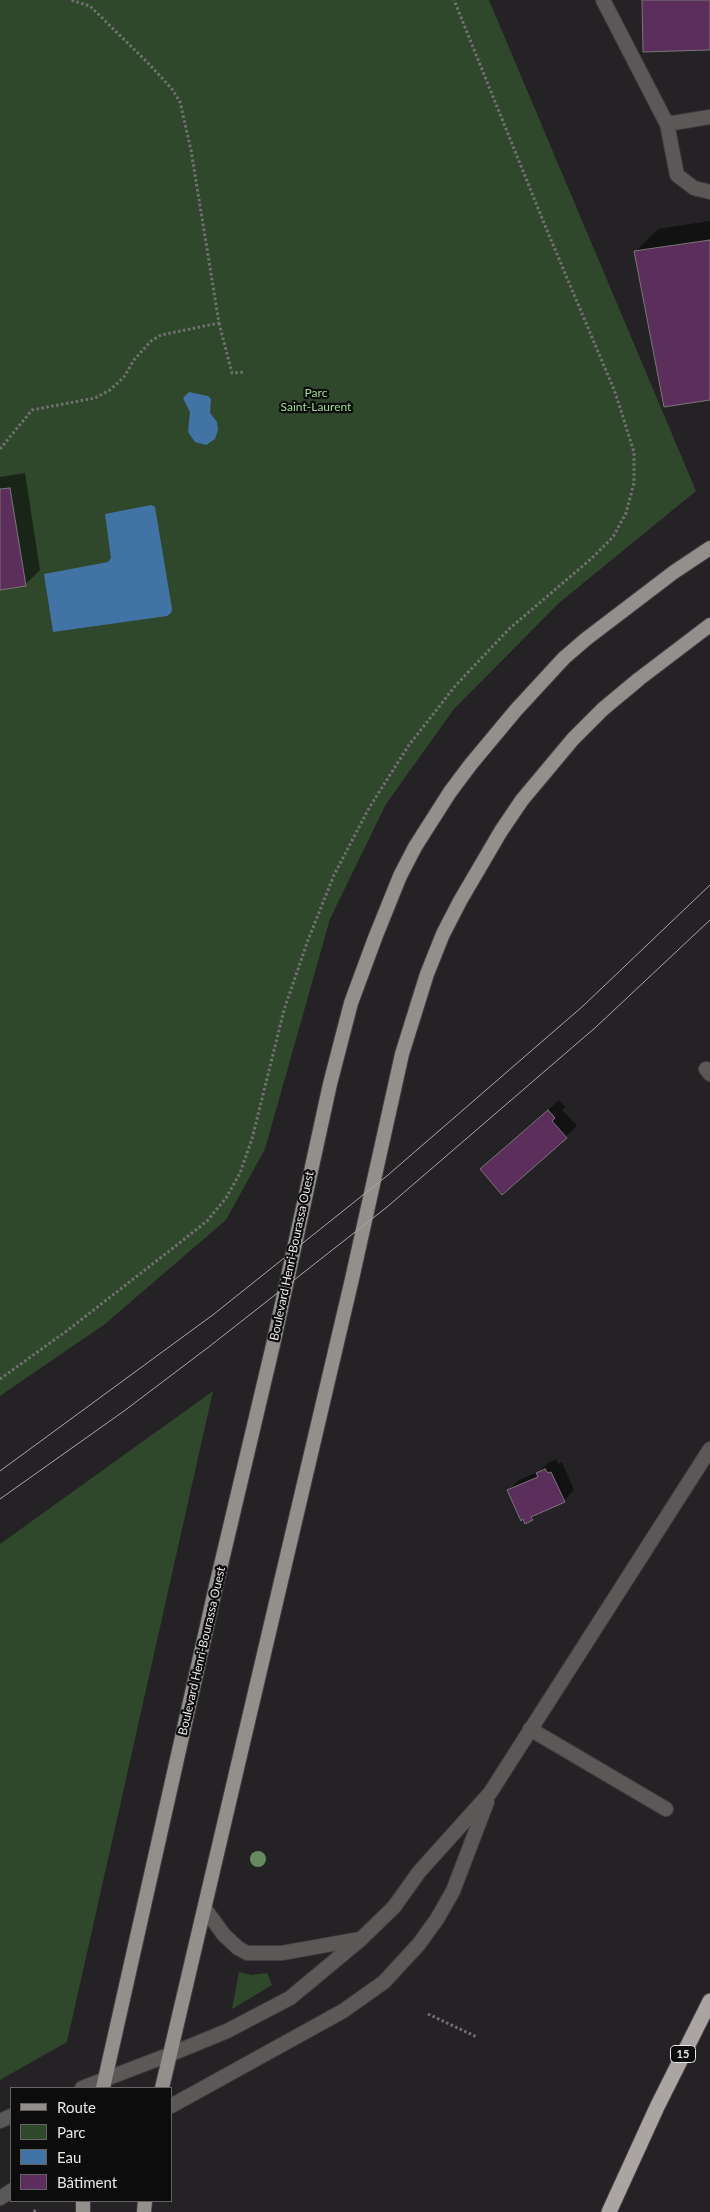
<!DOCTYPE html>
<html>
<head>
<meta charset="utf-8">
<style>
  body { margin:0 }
  #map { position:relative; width:710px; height:2212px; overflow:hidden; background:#242225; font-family:Lato,sans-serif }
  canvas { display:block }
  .legend { position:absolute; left:10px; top:2087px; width:162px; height:115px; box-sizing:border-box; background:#0d0c0d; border:1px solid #656465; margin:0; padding:6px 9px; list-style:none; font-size:15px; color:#eae8ea }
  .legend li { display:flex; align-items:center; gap:10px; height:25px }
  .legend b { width:25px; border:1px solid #656465 }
</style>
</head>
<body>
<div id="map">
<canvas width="710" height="2212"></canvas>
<ul class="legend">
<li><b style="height:6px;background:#938f8d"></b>Route</li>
<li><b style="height:14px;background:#2f482b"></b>Parc</li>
<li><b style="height:14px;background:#4273a5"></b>Eau</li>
<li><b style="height:14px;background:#5c2e5c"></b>Bâtiment</li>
</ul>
</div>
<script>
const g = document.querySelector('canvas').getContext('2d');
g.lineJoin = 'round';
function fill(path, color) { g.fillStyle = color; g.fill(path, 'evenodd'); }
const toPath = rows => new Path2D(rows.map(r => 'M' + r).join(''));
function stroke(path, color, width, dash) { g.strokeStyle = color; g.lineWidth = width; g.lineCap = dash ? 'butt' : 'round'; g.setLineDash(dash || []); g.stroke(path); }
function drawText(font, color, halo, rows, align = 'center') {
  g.font = font + ' Lato,sans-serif'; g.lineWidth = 4.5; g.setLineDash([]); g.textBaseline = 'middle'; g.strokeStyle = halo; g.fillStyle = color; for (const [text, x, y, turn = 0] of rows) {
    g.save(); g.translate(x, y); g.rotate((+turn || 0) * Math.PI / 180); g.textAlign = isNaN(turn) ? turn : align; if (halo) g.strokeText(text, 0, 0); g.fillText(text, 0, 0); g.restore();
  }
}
fill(toPath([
  [0,0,489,0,696,491,559,603,454,709,386,804,330,919,265,1149,226,1220,105,1324,0,1396],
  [213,1391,67,2042,0,2080,0,1544],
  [239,1972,251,1975,267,1973,272,1985,232,2009]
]), '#2f482b');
fill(toPath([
  [189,392,208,396,211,399,210,413,217,422,218,430,215,439,206,445,195,442,188,432,190,412,183,398],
  [151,505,155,507,172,609,171,613,167,616,53,632,44,574,108,562,111,558,105,514]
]), '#4273a5');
fill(toPath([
  [710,221,710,398,635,252,658,229],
  [25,473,40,570,25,585,0,589,0,477],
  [559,1100,565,1107,562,1110,577,1126,503,1193,492,1159],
  [556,1459,558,1464,562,1462,574,1490,564,1501,539,1512,532,1519,509,1490,519,1480,540,1471,548,1463]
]), '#0007');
const building = toPath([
  [642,0,710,0,710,50,643,52,642,0],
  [710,240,710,400,664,407,634,251,710,240],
  [10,488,26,586,0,590,0,489,10,488],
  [548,1110,555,1118,552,1121,567,1138,502,1195,480,1169,548,1110],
  [545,1469,548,1473,551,1472,565,1502,531,1517,533,1520,525,1524,523,1519,521,1521,507,1490,538,1477,536,1473,545,1469]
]);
fill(building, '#5c2e5c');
stroke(building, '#7a7679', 1);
const service = toPath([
  [706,1069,710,1074],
  [530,1729,666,1809],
  [205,1909,224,1935,238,1948,247,1953,282,1953,360,1939],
  [171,2054,227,2031,290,1998,361,1939,394,1907,419,1872,490,1793,710,1449],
  [171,2106,343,2011,384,1982,419,1944,437,1919,453,1891,487,1802]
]);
const minor = toPath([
  [603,0,667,124,677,175,694,188,710,192],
  [667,124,710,117]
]);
const tertiary = toPath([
  [82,2088,171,2054],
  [0,2121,11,2116],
  [0,2198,11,2191]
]);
const primary = toPath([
  [103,2088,216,1586,273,1345,330,1084,351,1003,375,938,400,876,415,847,450,792,471,764,516,710,564,658,586,639,674,572,710,548],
  [162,2088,352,1279,402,1054,427,974,443,934,460,901,501,831,522,800,573,739,603,709,639,679,710,625],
  [83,2212,83,2201],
  [144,2212,145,2201]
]);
const motorway = toPath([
  [609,2212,657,2107,710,2001]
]);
stroke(service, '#403e41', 16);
stroke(minor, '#403e41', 16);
stroke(tertiary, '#403e41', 16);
stroke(primary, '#403e41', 16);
stroke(motorway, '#403e41', 17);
stroke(toPath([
  [219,323,232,373,245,372],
  [0,449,32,410,95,398,110,390,124,377,134,360,151,341,161,335,219,323,191,150,180,102,172,89,150,65,90,6,71,0],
  [0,1379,68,1330,182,1241,207,1221,226,1198,240,1173,252,1139,284,1010,308,940,334,875,369,808,409,745,456,685,509,629,592,558,613,537,626,513,634,483,634,452,615,392,546,228,454,0],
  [428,2014,477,2037],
  [34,2212,36,2209]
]), '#727072', 3, [2.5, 2.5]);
stroke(service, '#5b5958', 14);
stroke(minor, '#5b5958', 14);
stroke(tertiary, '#5b5958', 14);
stroke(primary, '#938f8d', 14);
stroke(motorway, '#aaa4a2', 15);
stroke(toPath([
  [0,1471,214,1314,388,1175,583,1006,710,885],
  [0,1499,124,1411,210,1346,387,1207,596,1027,710,920]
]), '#a9a7a9', 1);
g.fillStyle = '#668960';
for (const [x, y] of [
  [258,1859]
]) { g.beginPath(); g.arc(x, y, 8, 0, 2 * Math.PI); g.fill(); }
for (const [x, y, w] of [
  [683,2054,25]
]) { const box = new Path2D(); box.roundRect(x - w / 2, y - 8.5, w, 17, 4); g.fillStyle = '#0d0c0d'; g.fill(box); stroke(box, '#eae8ea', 1); }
drawText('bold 11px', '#eae8ea', null, [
  ["15",683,2054]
]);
drawText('12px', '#9cde91', '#0d0c0d', [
  ["Parc",316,393],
  ["Saint-Laurent",316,407]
]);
drawText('12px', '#eae8ea', '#0d0c0d', [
  ["Boulevard Henri-Bourassa Ouest",292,1256,-78],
  ["Boulevard Henri-Bourassa Ouest",202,1651,-77]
]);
</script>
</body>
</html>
